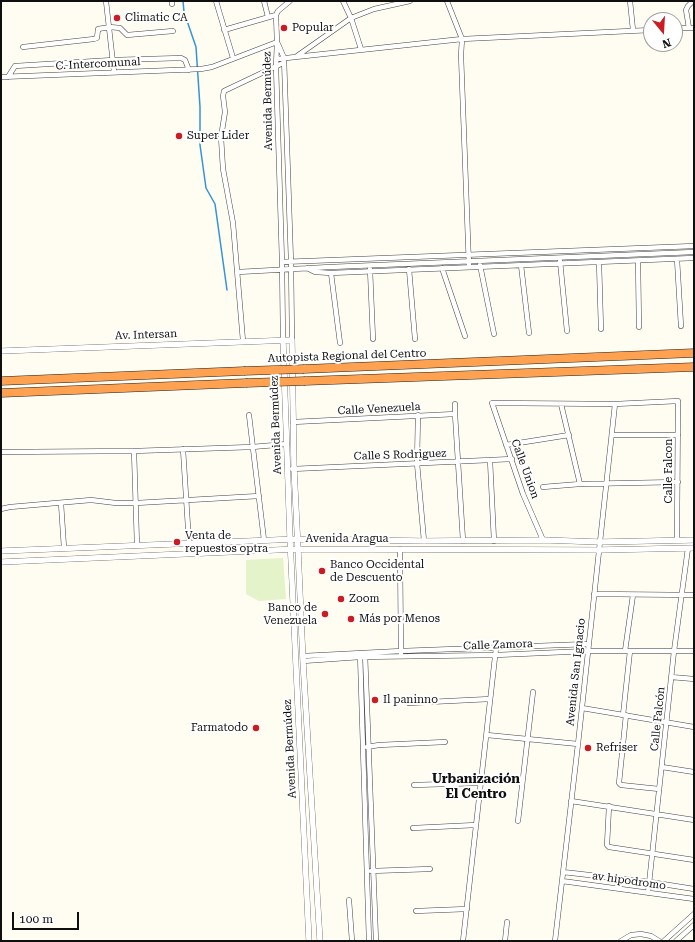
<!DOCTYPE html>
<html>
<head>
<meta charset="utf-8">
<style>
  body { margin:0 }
  #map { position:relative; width:695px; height:942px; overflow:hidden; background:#fffcf1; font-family:"Roboto Serif",serif }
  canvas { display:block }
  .frame { position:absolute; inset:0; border:2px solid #0f0f0f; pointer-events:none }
  .north { position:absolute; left:643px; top:12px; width:40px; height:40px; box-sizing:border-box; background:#fff; border:1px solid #9f9f9f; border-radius:50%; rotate:162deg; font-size:11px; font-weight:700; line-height:16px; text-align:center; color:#0f0f0f }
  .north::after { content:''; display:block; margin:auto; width:14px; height:18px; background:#c91c23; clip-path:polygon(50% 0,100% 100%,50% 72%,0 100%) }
  .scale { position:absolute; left:12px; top:912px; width:67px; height:18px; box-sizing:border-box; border:2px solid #0f0f0f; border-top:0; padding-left:5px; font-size:12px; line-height:14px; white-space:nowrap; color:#0f0f0f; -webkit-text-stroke:3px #fff; paint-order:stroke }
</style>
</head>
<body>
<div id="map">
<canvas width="695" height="942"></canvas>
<div class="frame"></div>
<div class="north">N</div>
<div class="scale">100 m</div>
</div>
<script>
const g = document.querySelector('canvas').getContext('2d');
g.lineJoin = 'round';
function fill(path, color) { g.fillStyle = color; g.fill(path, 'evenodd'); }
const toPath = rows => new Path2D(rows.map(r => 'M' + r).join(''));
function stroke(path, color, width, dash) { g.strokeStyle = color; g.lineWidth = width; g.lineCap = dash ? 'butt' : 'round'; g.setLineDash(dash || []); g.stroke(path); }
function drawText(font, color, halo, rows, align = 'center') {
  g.font = font + ' "Roboto Serif",serif'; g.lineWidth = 4; g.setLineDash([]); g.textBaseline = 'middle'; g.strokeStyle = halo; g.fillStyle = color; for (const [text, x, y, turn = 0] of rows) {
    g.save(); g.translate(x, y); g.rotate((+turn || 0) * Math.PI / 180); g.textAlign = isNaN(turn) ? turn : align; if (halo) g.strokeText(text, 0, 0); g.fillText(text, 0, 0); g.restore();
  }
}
fill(toPath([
  [283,558,286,599,259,601,246,594,246,560]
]), '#e4f3c9');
stroke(toPath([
  [183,1,184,12,196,47,200,107,200,145,206,188,215,204,227,290]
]), '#3394d7', 1.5);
const minor = toPath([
  [106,1,114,72],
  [172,1,172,4],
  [216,1,233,58],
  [264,1,268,17],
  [343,1,351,18,361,49],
  [447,1,462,39,651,30],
  [630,1,633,30],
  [675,28,694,28],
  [689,28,686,10,688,6,693,1],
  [224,30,276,15],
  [278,44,284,58,291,262,292,340],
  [23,47,94,39,97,38,98,29,110,27,120,28,127,35,173,31],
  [297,56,351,18,374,9,410,1],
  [277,59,462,39,461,55,469,267],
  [1,77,201,69,212,67,277,42],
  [8,77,15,66,113,60,181,58,185,60,189,70],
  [677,259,681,326],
  [560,261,567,331],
  [638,261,639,327],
  [282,262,694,246],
  [599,262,601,329],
  [480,265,494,334],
  [521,265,529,333],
  [307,268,315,272,331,273,694,258],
  [442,268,465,336],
  [370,269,373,339],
  [409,269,415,339],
  [238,272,330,267,694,252],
  [331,273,340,343],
  [283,340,282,262,276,66,277,42,276,15,278,11,290,1],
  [243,341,233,223,223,169,221,137,225,112,223,96,224,91,283,63],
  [561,404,580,484],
  [455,414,463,541],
  [249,415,264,540],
  [418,415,417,463,424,541],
  [293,422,455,414,455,404],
  [612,435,678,435],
  [506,445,569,435],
  [183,449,189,543],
  [134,451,137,545],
  [1,452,134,451,252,447,287,444],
  [490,460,494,541],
  [292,469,512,459],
  [543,487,580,484,678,482],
  [61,503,64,548],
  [1,509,10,507,91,500,116,503,136,503,259,496],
  [543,540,523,494,492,403,615,404,678,401,677,540],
  [400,549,401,653],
  [594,594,694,595],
  [625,651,633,595],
  [360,653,369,941],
  [365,653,376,941],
  [303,656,401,651,588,644],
  [303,661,360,657,496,655,588,651,694,651],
  [671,677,694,679],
  [409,703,490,699],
  [582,708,694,727],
  [623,715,630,651],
  [626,715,619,783,621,785,659,789],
  [487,735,578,744],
  [367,747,379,745,445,742],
  [662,767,694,772],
  [414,785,480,783],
  [571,801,694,820],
  [609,806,607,845,609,847,694,860],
  [518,821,533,692],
  [413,828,476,825],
  [371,871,430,869],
  [563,872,650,882,694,889],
  [562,881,694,899],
  [648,893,674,651,688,548],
  [349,900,352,941],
  [416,911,467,909],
  [463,941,496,648],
  [505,941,507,922],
  [555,941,578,744,615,404],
  [621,941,631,935,641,934,651,936,659,941],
  [664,941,694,914],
  [676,941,694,925]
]);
const tertiary = toPath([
  [283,340,290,539,309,941],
  [1,351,292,340,294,468,298,549,303,661,320,941],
  [1,551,298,539,424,541,543,540,600,542,694,540],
  [1,562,298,549,599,550,694,548]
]);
const motorway = toPath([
  [304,369,694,353],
  [1,381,244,371],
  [305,381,694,367],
  [1,393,246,383]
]);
stroke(minor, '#424242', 5.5);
stroke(tertiary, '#424242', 6);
stroke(motorway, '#202020', 9);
stroke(minor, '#fff', 4.5);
stroke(tertiary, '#fff', 5.5);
stroke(motorway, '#fea150', 8);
const motorwayBridge = toPath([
  [244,371,304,369],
  [246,383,305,381]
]);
stroke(motorwayBridge, '#202020', 9, []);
stroke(motorwayBridge, '#fea150', 8);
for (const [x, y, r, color] of [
  [117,18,4,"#c91c23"],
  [284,28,4,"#c91c23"],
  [179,136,4,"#c91c23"],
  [177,542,4,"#c91c23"],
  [322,571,4,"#c91c23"],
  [341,599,4,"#c91c23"],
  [325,614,4,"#c91c23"],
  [351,619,4,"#c91c23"],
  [375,700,4,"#c91c23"],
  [256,728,4,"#c91c23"],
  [588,748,4,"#c91c23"]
]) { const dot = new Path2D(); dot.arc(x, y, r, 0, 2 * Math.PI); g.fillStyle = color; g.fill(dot); stroke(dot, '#fff', 1.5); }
drawText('11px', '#0f0f0f', '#fff', [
  ["Climatic CA",125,18],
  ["Popular",292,28],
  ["Super Lider",187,136],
  ["Venta de",185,536],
  ["repuestos optra",185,549],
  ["Banco Occidental",330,565],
  ["de Descuento",330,578],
  ["Zoom",349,599],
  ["Banco de",317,608,"right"],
  ["Venezuela",317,621,"right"],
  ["Más por Menos",359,619],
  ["Il paninno",383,700],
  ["Farmatodo",248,728,"right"],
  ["Refriser",596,748]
], 'left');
drawText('11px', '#0f0f0f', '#fff', [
  ["C. Intercomunal",98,64,-3],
  ["Avenida Bermúdez",268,101,-91],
  ["Av. Intersan",146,335,-2],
  ["Autopista Regional del Centro",347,356,-2],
  ["Calle Venezuela",379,409,-3],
  ["Avenida Bermúdez",276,425,-92],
  ["Calle S Rodriguez",400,455,-2],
  ["Calle Union",525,469,70],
  ["Calle Falcon",669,471,-90],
  ["Avenida Aragua",347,539],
  ["Calle Zamora",498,645,-2],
  ["Avenida San Ignacio",576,672,-84],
  ["Calle Falcón",658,719,-84],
  ["Avenida Bermúdez",290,749,-93],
  ["av hipodromo",629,881,8]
]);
drawText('bold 13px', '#0f0f0f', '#fff', [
  ["Urbanización",476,779],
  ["El Centro",476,794]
]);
</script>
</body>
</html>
